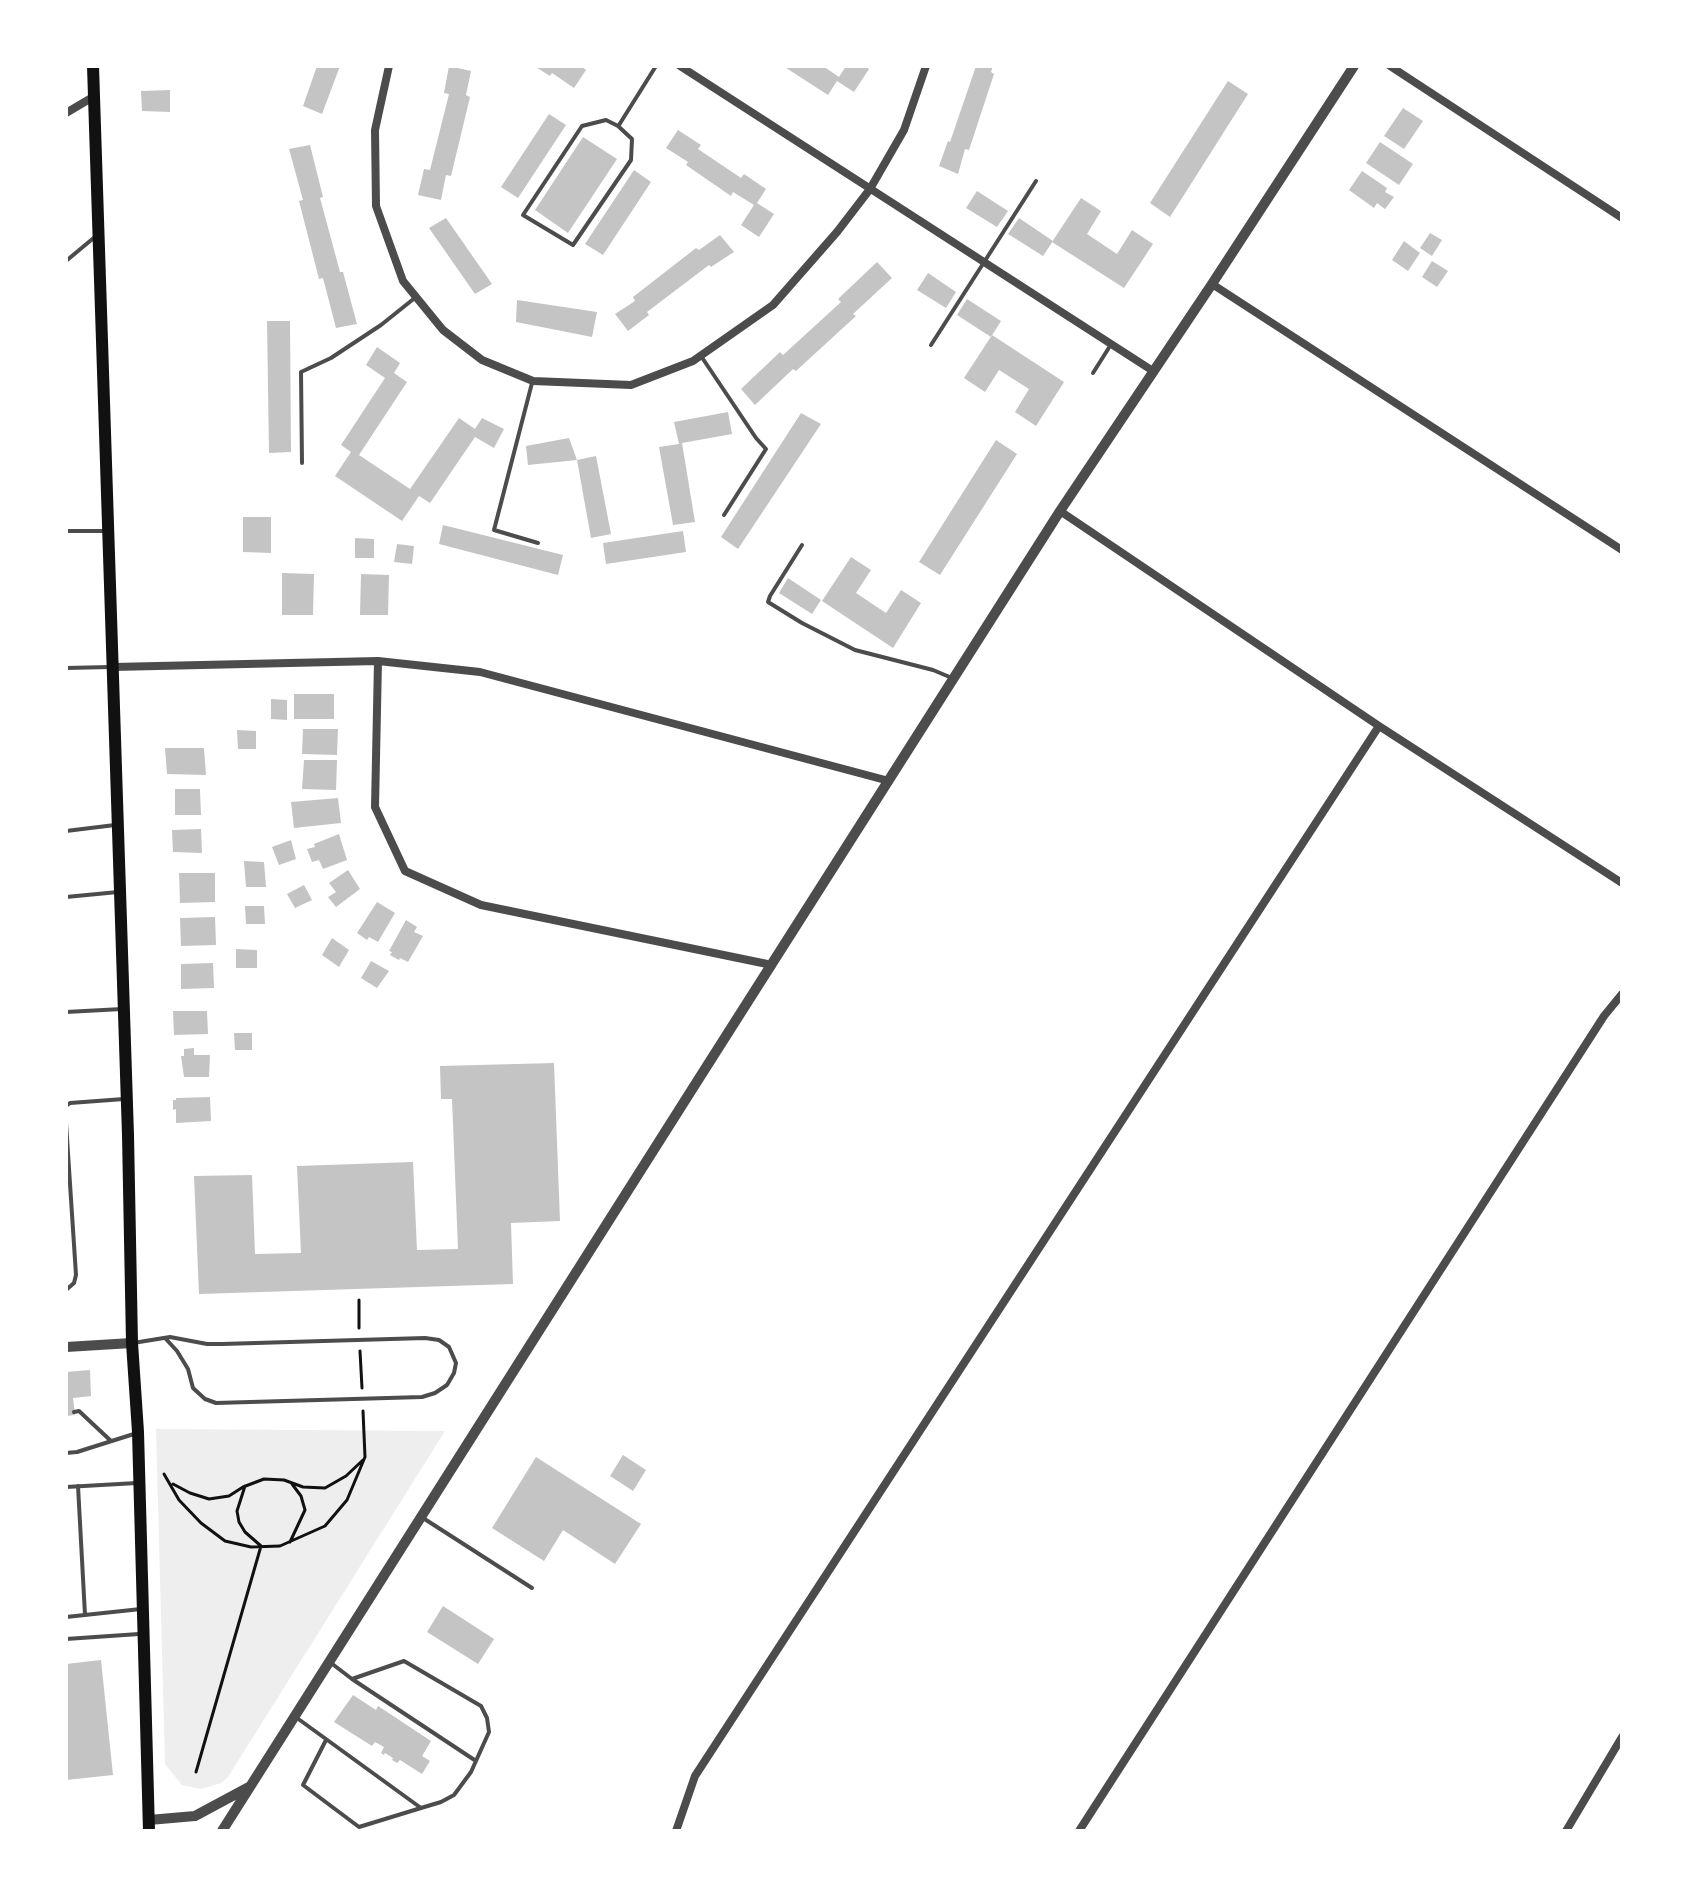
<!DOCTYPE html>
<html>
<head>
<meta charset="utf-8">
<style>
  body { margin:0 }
  #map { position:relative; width:1688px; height:1897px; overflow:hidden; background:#fff; font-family:Karla,sans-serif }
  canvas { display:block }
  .frame { position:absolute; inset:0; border:68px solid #fff; pointer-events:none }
</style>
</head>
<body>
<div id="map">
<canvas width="1688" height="1897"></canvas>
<div class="frame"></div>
</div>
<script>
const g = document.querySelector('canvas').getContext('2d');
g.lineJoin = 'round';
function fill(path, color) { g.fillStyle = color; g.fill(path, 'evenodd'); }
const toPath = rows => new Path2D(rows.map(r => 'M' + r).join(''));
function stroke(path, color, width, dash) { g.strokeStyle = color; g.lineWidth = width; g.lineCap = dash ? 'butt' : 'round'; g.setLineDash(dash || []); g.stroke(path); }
fill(toPath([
  [156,1429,445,1431,228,1777,221,1783,201,1789,182,1785,165,1764]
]), '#eee');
fill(toPath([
  [317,66,340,66,322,114,303,106],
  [449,66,471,71,466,95,470,97,451,176,446,175,441,200,418,195,424,169,430,170,449,94,444,93],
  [534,66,581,66,586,70,574,88,552,73,550,76],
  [783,66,823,66,839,77,846,66,865,66,869,69,854,92,837,81,828,95],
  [976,66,993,66,991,72,994,74,969,150,965,149,958,174,939,166,948,141,950,142],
  [1228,81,1248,94,1170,217,1150,203],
  [170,90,170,112,142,111,141,91],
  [1403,108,1423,121,1404,149,1384,136],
  [549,114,566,125,518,198,501,187],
  [678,130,701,145,698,149,741,178,744,174,766,189,757,203,774,214,759,237,741,225,754,205,733,192,731,196,686,165,688,162,666,148],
  [583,137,617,159,568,233,535,210],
  [1380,142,1413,164,1399,185,1366,163],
  [310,145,323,197,320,198,340,272,343,272,357,324,336,328,323,278,319,279,299,201,303,200,289,149],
  [634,170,651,182,603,255,585,244],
  [1362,171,1387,188,1385,192,1394,197,1385,209,1377,203,1374,208,1349,190],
  [977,191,1008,211,997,227,966,208],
  [1081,198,1101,211,1087,234,1117,254,1132,230,1153,244,1124,288,1052,242],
  [446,218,492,284,475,294,429,228],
  [1019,218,1053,241,1043,256,1008,234],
  [1430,233,1442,240,1432,256,1420,248],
  [720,235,734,252,711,267,709,265,647,312,649,315,628,331,615,314,635,301,633,297,696,248,699,250],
  [1404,241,1420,253,1408,271,1392,260],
  [1432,261,1448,271,1437,287,1422,277],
  [877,262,892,278,853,314,856,316,796,371,793,369,755,405,741,389,780,352,783,355,841,302,838,299],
  [928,273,956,292,946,308,917,290],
  [967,299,1001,321,991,337,957,315],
  [517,300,597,312,592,337,516,322],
  [267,321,290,321,291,452,269,453],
  [992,335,1064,382,1036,426,1015,412,1029,389,999,370,985,392,964,378],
  [377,347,400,363,394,373,407,382,359,455,410,489,459,418,475,429,482,418,504,429,494,448,475,437,430,503,419,496,402,521,335,476,351,452,341,445,385,378,366,365],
  [728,412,732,434,682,443,695,522,673,525,659,447,679,444,674,422],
  [801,413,821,424,738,549,721,537],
  [569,438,577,460,528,465,526,446],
  [996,440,1017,454,940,575,919,562],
  [596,456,611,534,591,538,577,460],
  [243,517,271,517,271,553,243,552],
  [443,525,563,555,558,575,439,544],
  [683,531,686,552,606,564,603,543],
  [355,538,374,539,374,558,355,558],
  [397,544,414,546,412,564,394,562],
  [851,557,871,570,856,593,886,613,901,590,921,603,893,648,822,601],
  [282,573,314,574,313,615,282,615],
  [361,574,389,575,388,615,360,615],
  [788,578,821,600,812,614,779,593],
  [294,694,334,694,334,719,294,719],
  [271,699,287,700,287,720,271,719],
  [303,729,338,729,337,755,302,754],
  [237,730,256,731,256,749,238,749],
  [165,748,204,748,206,775,167,774],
  [304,760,337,760,336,790,302,789],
  [175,789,200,789,201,815,175,815],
  [338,798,341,823,294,828,291,802],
  [201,829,202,853,173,852,172,830],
  [339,834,347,860,323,869,319,860,312,862,307,849,315,847,314,844],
  [291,840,296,859,279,865,272,847],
  [244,861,264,862,266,887,246,887],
  [348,870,360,889,336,907,328,897,336,892,329,883],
  [179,873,215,873,215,902,180,903],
  [304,885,312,900,295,908,287,894],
  [377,902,395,913,378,942,369,937,367,940,357,933],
  [245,906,264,906,265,924,246,924],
  [215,917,216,945,181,946,180,918],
  [406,920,417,927,414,932,423,936,408,962,400,958,399,960,390,955,392,952,389,951],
  [332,938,349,950,339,967,322,955],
  [236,949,257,950,257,968,236,968],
  [371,961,389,971,377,988,361,978],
  [213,963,214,988,181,989,181,964],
  [173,1011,207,1011,208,1034,174,1035],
  [234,1033,252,1033,252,1050,235,1050],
  [194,1048,194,1055,210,1055,209,1077,184,1077,181,1056,184,1056,184,1049],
  [554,1063,560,1221,511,1223,513,1284,199,1294,194,1176,252,1175,255,1254,301,1253,297,1166,413,1162,417,1250,458,1249,452,1099,441,1099,440,1066],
  [210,1097,211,1121,176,1123,176,1109,173,1110,173,1100,176,1100,176,1098],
  [90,1370,91,1396,73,1398,75,1415,66,1416,66,1372],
  [623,1455,646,1470,633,1491,610,1476],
  [536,1457,641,1524,615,1564,563,1530,544,1561,492,1528],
  [443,1606,494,1639,478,1664,427,1632],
  [101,1660,113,1775,66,1780,66,1664],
  [353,1695,376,1710,378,1706,431,1741,422,1756,430,1761,422,1774,400,1760,397,1763,392,1760,393,1758,385,1753,384,1755,381,1753,384,1747,375,1742,372,1746,334,1722]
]), '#c4c4c4');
stroke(toPath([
  [359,1300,359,1328],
  [360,1351,362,1388],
  [164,1474,179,1500,201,1523,225,1541,251,1547,280,1546,325,1526,347,1500,365,1457,363,1411],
  [173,1484,190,1493,209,1499,229,1496,243,1487,264,1479,284,1480,303,1487,325,1488,346,1476,363,1460],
  [290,1542,305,1510,301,1496,292,1484],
  [196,1772,261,1546,245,1532,239,1522,237,1511,245,1486]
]), '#111', 3);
stroke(toPath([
  [606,120,618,126,632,139,631,160,573,245,523,215,582,126,606,120],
  [619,125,656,66],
  [66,261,96,236],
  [931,345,1036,181],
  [701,356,756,438,766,449,724,515],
  [1093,373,1110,346],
  [532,383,494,530,538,543],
  [302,463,301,372,331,358,381,325,416,297],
  [66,531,108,531],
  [802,545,770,596,768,602,802,623,855,650,933,670,952,678],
  [66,668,110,667],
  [66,831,115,825],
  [66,897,118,892],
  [66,1012,122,1009],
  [66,1106,70,1103,124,1099],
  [66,1123,76,1275,74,1283,66,1290],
  [133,1343,170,1337,207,1344,222,1344,425,1338,439,1340,449,1347,456,1363,454,1373,447,1385,435,1393,422,1397,216,1403,205,1399,193,1388,188,1369,177,1351,165,1338],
  [74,1412,79,1411,111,1441],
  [66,1453,77,1452,137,1433],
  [78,1486,85,1615],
  [66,1487,137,1483],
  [423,1518,532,1588],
  [66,1617,141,1609],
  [66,1639,139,1634],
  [331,1663,352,1679,404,1661,481,1706,487,1718,489,1732,471,1772,454,1795,441,1802,421,1808],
  [352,1679,476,1761],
  [297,1718,421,1808,359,1827,303,1785,326,1740]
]), '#4c4c4c', 4);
stroke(toPath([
  [389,66,375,130,376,206,403,281,443,330,482,360,533,381,631,385,693,361,773,305,837,232,870,189,904,130,926,66],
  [680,66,1153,371],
  [1390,66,1622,218],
  [66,113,93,97],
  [1212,284,1622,550],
  [1060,511,1379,726,1622,883],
  [378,661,375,807,405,871,481,905,772,965],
  [113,667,378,661,480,672,889,781],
  [676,1831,695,1776,1379,726],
  [1079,1831,1604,1016,1622,994],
  [1566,1831,1622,1737]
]), '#4c4c4c', 8);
stroke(toPath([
  [66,1347,132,1343],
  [149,1820,195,1816,249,1787],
  [222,1831,698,1080,1060,511,1212,284,1354,66]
]), '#4c4c4c', 10);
stroke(toPath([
  [93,66,128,1135,132,1343,138,1432,149,1831]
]), '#111', 12);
</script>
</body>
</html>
